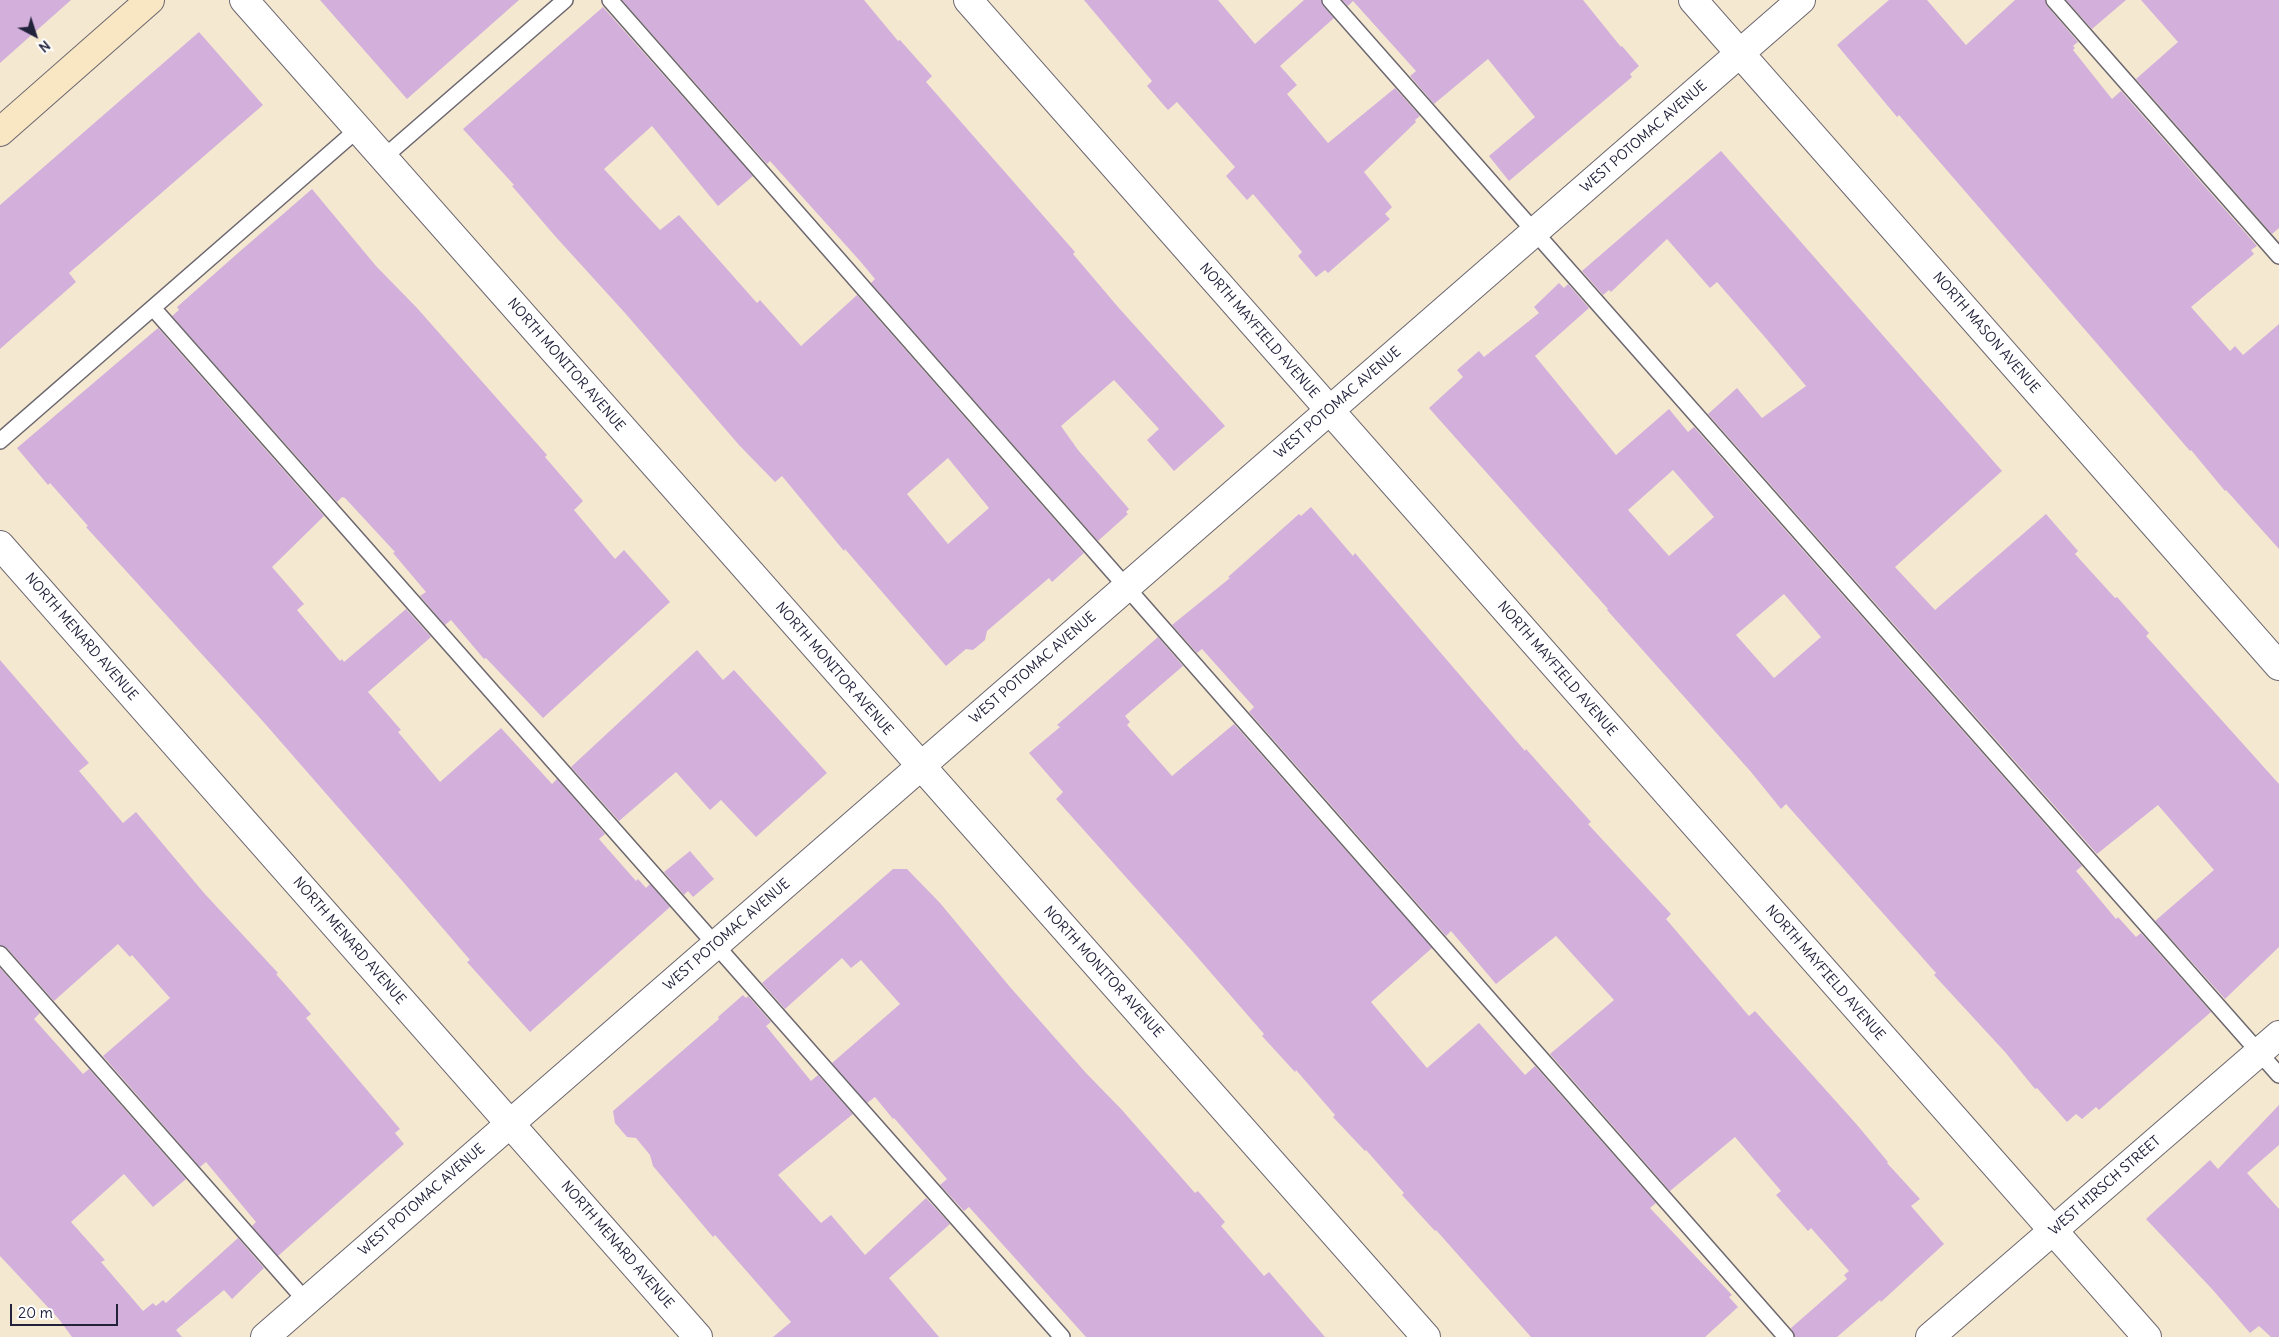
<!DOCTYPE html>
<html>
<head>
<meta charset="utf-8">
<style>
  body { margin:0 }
  #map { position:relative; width:2279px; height:1337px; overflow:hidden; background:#f4e8d0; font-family:Delius,sans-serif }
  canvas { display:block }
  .north { position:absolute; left:10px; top:10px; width:50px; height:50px; -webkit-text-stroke:4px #fff; paint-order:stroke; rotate:140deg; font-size:14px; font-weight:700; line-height:20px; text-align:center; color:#22223b }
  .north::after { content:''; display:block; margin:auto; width:18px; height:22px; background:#22223b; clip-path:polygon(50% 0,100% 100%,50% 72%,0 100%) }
  .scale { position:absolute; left:10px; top:1304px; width:108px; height:22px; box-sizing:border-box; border:2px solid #22223b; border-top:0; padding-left:6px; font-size:15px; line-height:18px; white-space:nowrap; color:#22223b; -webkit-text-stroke:4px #fff; paint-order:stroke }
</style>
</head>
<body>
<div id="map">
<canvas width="2279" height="1337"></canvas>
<div class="north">N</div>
<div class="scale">20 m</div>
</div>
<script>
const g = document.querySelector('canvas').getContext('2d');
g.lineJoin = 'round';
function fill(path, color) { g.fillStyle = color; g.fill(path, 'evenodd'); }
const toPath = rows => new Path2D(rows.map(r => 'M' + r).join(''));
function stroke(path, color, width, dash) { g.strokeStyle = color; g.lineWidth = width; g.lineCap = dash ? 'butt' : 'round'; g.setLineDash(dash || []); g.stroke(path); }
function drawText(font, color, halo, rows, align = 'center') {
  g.font = font + ' Delius,sans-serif'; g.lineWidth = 5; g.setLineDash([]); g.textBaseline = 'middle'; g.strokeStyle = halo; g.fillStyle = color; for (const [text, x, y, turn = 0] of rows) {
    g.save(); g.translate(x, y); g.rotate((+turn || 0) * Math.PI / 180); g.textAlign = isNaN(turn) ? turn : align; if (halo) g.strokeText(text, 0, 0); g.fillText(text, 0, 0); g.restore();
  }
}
fill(toPath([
  [0,0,71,0,0,63],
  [320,0,519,0,407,99],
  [622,0,864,0,898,41,900,40,932,76,926,82,1075,252,1073,254,1118,307,1225,426,1174,471,1147,440,1159,429,1114,380,1061,426,1078,450,1129,509,1126,512,1128,514,1098,541,871,283,875,279,860,261,770,161,767,164],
  [1084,0,1218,0,1255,44,1304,0,1321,0,1323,6,1334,18,1280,66,1297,85,1287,94,1328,143,1395,88,1420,116,1415,120,1416,122,1364,172,1392,207,1385,214,1390,219,1328,273,1325,270,1316,277,1298,256,1302,252,1253,194,1247,200,1226,176,1235,167,1177,102,1168,110,1147,86,1152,81],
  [1342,0,1583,0,1621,47,1622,46,1639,66,1630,74,1632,77,1509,181,1489,156,1535,117,1488,59,1434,104,1410,76,1416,71,1353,1,1348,6],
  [1889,0,1927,0,1966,45,2015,0,2045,0,2047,6,2078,42,2073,46,2075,48,2073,50,2112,99,2121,91,2257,246,2251,250,2254,254,2191,307,2230,351,2235,346,2243,355,2279,324,2279,549,2226,490,2225,491,2191,450,2190,451,1899,115,1897,117,1837,45],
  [2066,0,2126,0,2092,29],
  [2141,0,2279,0,2279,228,2272,234,2136,79,2178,42],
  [603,7,753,176,718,206,652,126,604,169,660,230,679,215,757,303,760,300,801,346,857,295,1084,553,1052,582,1049,578,987,631,985,640,973,650,966,649,946,666,845,549,844,551,782,476,775,482,739,445,625,313,555,236,512,186,514,185,463,129],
  [948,458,989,508,948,544,907,494],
  [199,32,263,105,69,273,76,282,0,349,0,205],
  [1721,151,2002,471,1895,567,1935,610,2046,514,2078,551,2075,554,2115,598,2117,597,2149,633,2146,636,2279,784,2279,947,2225,999,2155,921,2214,870,2158,805,2097,854,1708,414,1737,388,1762,418,1806,386,1764,336,1717,282,1710,288,1667,239,1611,292,1609,290,1603,295,1582,271],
  [312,189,376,266,417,308,547,455,545,457,583,501,574,510,615,559,624,550,670,602,543,718,486,658,484,659,451,620,445,625,420,596,426,592,393,553,395,552,345,498,342,497,337,502,172,316,179,310,177,307,238,253],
  [1559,283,1564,288,1568,284,1589,308,1535,356,1616,455,1669,409,1688,432,1694,427,2082,866,2076,871,2116,919,2118,917,2136,937,2141,933,2211,1012,2099,1110,2096,1107,2082,1119,2076,1114,2067,1122,2037,1088,2035,1089,2005,1052,1934,975,1936,973,1786,804,1781,809,1751,772,1607,610,1608,609,1429,408,1463,377,1457,370,1479,351,1484,357,1539,313,1534,307],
  [1673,470,1714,517,1669,556,1628,510],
  [1784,594,1821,637,1774,678,1736,635],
  [158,328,324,516,272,567,304,604,297,610,340,661,342,659,344,662,406,609,431,637,368,692,401,730,398,732,440,782,501,728,552,784,557,779,605,834,599,839,636,881,638,879,646,888,650,884,670,907,530,1032,467,962,470,960,398,876,260,718,86,527,88,526,50,483,48,485,17,448],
  [1311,507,1353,556,1355,553,1525,751,1526,749,1591,822,1588,824,1671,914,1666,919,1749,1016,1755,1011,1858,1126,1888,1162,1887,1163,1920,1199,1911,1206,1944,1244,1881,1302,1880,1300,1837,1337,1795,1337,1791,1328,1847,1279,1844,1275,1849,1271,1811,1228,1808,1231,1776,1195,1781,1191,1735,1137,1670,1191,1550,1054,1614,1000,1556,936,1496,984,1451,931,1446,936,1249,712,1254,707,1202,649,1197,653,1172,625,1230,578,1228,577,1299,514,1301,516],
  [1158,637,1183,666,1125,716,1130,722,1127,725,1172,776,1234,724,1432,948,1371,1002,1427,1068,1479,1023,1525,1075,1535,1066,1656,1203,1650,1208,1732,1295,1729,1297,1738,1307,1705,1337,1531,1337,1436,1230,1435,1231,1402,1195,1404,1193,1366,1150,1365,1151,1333,1117,1335,1115,1296,1070,1295,1072,1262,1036,1264,1034,1192,951,1056,799,1063,792,1029,753,1060,727,1057,725],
  [697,650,723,680,734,670,827,773,756,837,721,800,710,810,676,772,619,821,571,767],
  [0,660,89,763,79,771,123,823,136,812,204,893,278,973,276,974,311,1014,306,1018,400,1129,395,1133,404,1144,278,1256,252,1226,256,1222,206,1162,200,1167,103,1056,170,998,132,955,130,957,118,944,54,1001,7,948,0,945],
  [690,851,714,879,693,897,688,891,684,895,664,872],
  [893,869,907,869,940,903,1010,987,1086,1073,1122,1110,1195,1193,1198,1191,1225,1222,1221,1226,1264,1276,1269,1272,1325,1337,1086,1337,969,1207,964,1211,940,1185,947,1179,894,1118,893,1119,875,1097,867,1103,832,1063,900,1004,861,960,851,968,842,958,785,1009,762,983],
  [0,968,40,1013,34,1019,83,1074,89,1069,186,1179,153,1207,124,1174,71,1222,105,1260,101,1262,143,1311,153,1303,156,1306,163,1300,166,1303,238,1238,264,1268,232,1299,224,1290,176,1330,182,1337,72,1337,58,1318,0,1256],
  [743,995,746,998,748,996,771,1022,766,1026,811,1081,818,1075,853,1114,778,1175,821,1223,831,1215,865,1255,926,1198,950,1224,889,1278,939,1337,773,1337,791,1322,715,1235,713,1237,653,1166,650,1155,636,1138,627,1137,615,1123,613,1111,719,1019,718,1017],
  [2279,1105,2279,1145,2247,1173,2279,1209,2279,1337,2271,1337,2259,1326,2250,1333,2212,1289,2146,1219,2210,1160,2218,1169]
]), '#d3b0dc');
const service = toPath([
  [610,0,1786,1337],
  [1330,0,2279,1075],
  [2054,0,2279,256],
  [383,158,565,0],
  [153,308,1062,1337],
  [0,441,358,129],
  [0,954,306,1301]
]);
const minor = toPath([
  [244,0,1426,1337],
  [968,0,2147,1337],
  [1693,0,2279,666],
  [0,545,698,1337],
  [265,1337,1801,0],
  [1930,1337,2279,1035]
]);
const secondary = toPath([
  [0,132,150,0]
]);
stroke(service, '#6c676f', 18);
stroke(minor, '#6c676f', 30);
stroke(secondary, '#6c676f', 30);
stroke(service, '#fff', 15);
stroke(minor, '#fff', 28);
stroke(secondary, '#f9e7c3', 28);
drawText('14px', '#22223b', '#fff', [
  ["WEST POTOMAC AVENUE",1644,137,-41],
  ["NORTH MAYFIELD AVENUE",1259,331,49],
  ["NORTH MASON AVENUE",1986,333,49],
  ["NORTH MONITOR AVENUE",566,365,49],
  ["WEST POTOMAC AVENUE",1338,403,-41],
  ["NORTH MENARD AVENUE",81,637,49],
  ["WEST POTOMAC AVENUE",1033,668,-41],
  ["NORTH MONITOR AVENUE",834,669,49],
  ["NORTH MAYFIELD AVENUE",1557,669,49],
  ["WEST POTOMAC AVENUE",727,935,-41],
  ["NORTH MENARD AVENUE",349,941,49],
  ["NORTH MONITOR AVENUE",1103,972,48],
  ["NORTH MAYFIELD AVENUE",1825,973,49],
  ["WEST HIRSCH STREET",2105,1186,-41],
  ["WEST POTOMAC AVENUE",422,1200,-41],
  ["NORTH MENARD AVENUE",617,1245,49]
]);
</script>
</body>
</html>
